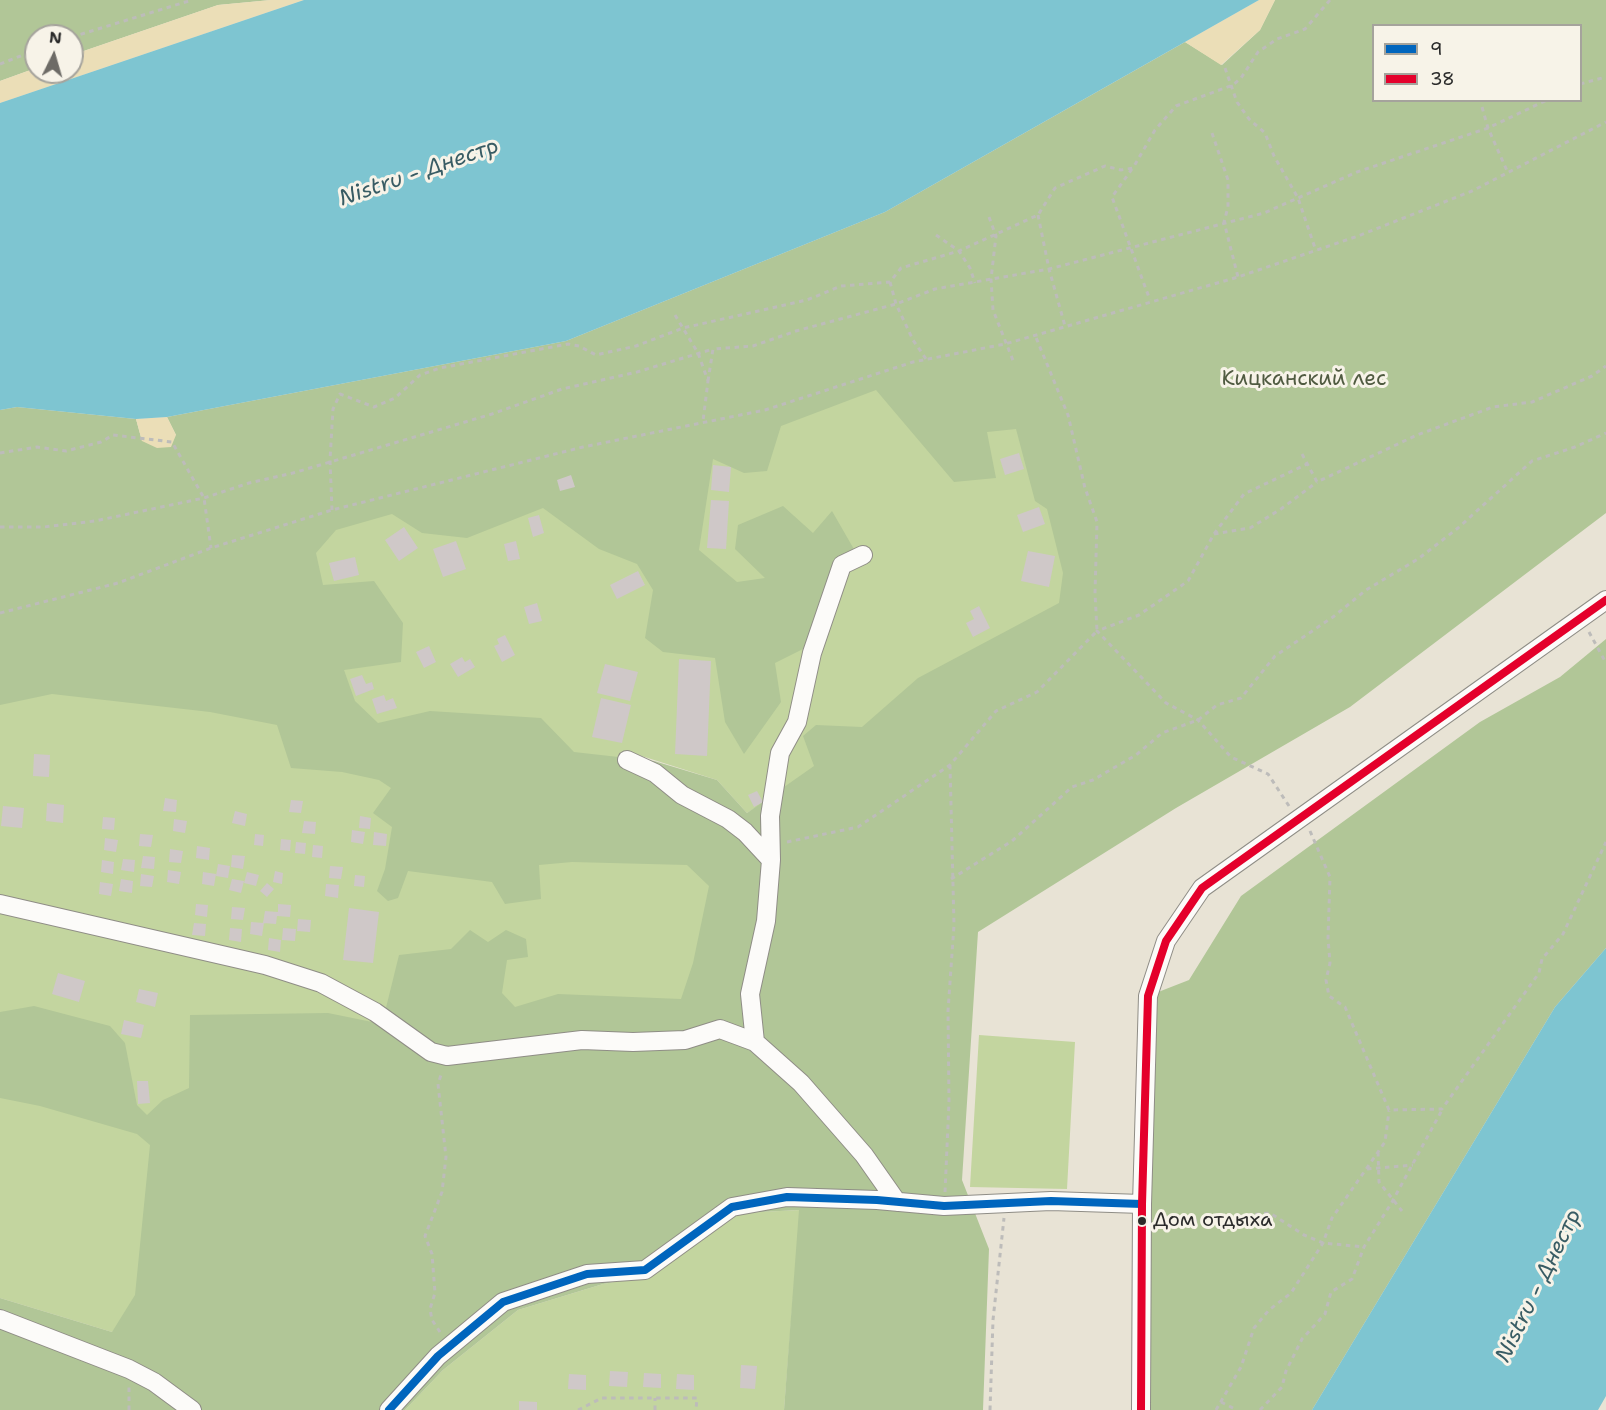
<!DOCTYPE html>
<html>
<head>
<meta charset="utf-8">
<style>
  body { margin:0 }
  #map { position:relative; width:1606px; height:1410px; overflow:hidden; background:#e8e3d5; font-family:"Shantell Sans",sans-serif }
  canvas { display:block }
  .legend { position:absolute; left:1372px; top:24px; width:210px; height:78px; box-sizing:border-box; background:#f7f3e8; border:2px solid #a5a39c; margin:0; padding:8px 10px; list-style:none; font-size:18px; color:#2b2b2b }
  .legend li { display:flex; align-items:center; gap:12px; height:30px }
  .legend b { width:30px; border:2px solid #a5a39c }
  .north { position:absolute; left:24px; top:24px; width:60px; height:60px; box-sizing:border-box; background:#f7f3e8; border:2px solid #a5a39c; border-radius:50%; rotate:5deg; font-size:16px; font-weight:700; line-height:24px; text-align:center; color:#2b2b2b }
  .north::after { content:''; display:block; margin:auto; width:21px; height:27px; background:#6d6b66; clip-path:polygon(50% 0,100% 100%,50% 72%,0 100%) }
</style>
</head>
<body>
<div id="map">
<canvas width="1606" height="1410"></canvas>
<ul class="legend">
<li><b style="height:8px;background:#0065bd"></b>9</li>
<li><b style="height:8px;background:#e4002b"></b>38</li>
</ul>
<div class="north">N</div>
</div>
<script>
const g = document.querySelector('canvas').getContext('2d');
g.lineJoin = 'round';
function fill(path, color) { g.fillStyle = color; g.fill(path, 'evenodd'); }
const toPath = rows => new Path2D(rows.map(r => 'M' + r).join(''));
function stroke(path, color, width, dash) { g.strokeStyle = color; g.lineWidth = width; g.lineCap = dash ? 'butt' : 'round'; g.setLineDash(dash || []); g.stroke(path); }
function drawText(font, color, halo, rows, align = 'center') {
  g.font = font + ' "Shantell Sans",sans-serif'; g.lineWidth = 6; g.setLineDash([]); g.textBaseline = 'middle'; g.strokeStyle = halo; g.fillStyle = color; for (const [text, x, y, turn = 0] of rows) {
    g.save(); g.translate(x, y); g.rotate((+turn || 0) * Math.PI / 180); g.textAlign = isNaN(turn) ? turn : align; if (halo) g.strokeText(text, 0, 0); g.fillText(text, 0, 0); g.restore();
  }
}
fill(toPath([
  [1019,362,1080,598,747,813,717,780,629,752,738,839,705,1001,112,1332,0,1298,0,639,306,532,872,386],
  [979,1035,1075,1042,1067,1189,970,1187],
  [800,1210,784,1410,405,1410,443,1370,518,1310,603,1284,651,1275,741,1213]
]), '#c3d59f');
fill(toPath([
  [0,0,271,0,218,5,72,55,72,36,36,36,36,68,0,81],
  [1275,0,1606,0,1606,513,1350,707,1176,808,978,932,962,1180,989,1249,983,1410,784,1410,799,1210,741,1213,651,1275,603,1284,518,1310,443,1370,405,1410,0,1410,0,1298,112,1332,135,1295,150,1145,137,1134,40,1106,0,1098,0,1012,34,1006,110,1026,125,1043,137,1105,147,1115,163,1100,189,1088,190,1015,328,1013,382,1024,399,955,451,949,470,930,488,942,506,930,526,939,528,957,507,960,502,993,515,1007,558,994,681,999,693,963,709,886,687,865,572,862,539,865,541,899,505,904,492,882,408,871,398,898,388,901,377,891,385,869,392,827,373,813,391,788,379,780,342,772,291,768,277,725,210,712,52,694,0,705,0,410,17,407,136,419,142,441,176,435,167,417,566,341,885,212,1185,42,1222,65,1260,30],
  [1374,26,1580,26,1580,100,1374,100],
  [876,390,954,482,996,478,987,432,1016,429,1035,501,1047,509,1063,573,1059,603,918,678,862,727,816,725,803,736,814,766,747,813,717,780,654,761,574,752,541,718,430,711,378,723,355,701,344,670,401,662,403,623,374,581,323,585,316,553,336,530,392,514,422,533,467,538,543,508,599,549,637,564,653,590,645,638,663,652,715,658,725,722,744,754,781,702,775,663,805,648,855,551,832,511,813,533,783,506,738,525,735,549,765,578,737,582,699,550,713,459,744,473,767,471,781,426],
  [1606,639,1606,948,1555,1007,1312,1410,1141,1410,1148,996,1189,980,1241,896,1480,722,1560,677]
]), '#b1c697');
fill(toPath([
  [271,0,304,0,0,103,0,81,36,68,36,72,72,72,72,55,218,5],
  [1259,0,1275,0,1260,30,1221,65,1185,42],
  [167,417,176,435,171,447,157,448,142,441,136,419]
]), '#ebdeb7');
fill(toPath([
  [304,0,1259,0,885,212,566,341,167,417,136,419,17,407,0,410,0,103],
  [1606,948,1606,1396,1598,1410,1312,1410,1555,1007]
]), '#7ec5d1');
fill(toPath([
  [1019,453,1024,469,1005,475,1000,459],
  [713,465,731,467,729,492,711,490],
  [571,475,575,487,560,491,557,480],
  [711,500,729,501,726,549,707,548],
  [1039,507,1045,524,1023,532,1017,515],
  [539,515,544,533,533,537,528,518],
  [404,527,418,548,399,561,385,540],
  [456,541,466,569,443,577,433,549],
  [516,541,520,559,508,561,504,544],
  [1028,551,1055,556,1049,587,1021,581],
  [355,557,359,575,334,581,329,563],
  [638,571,645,585,617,599,610,585],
  [537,603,542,621,529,624,524,607],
  [979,606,990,628,973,637,966,623,974,619,970,611],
  [505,635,515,655,502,662,494,646,499,644,497,639],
  [429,646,436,662,424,668,416,652],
  [462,657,465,662,470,659,475,667,458,677,450,664],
  [679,659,711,661,707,756,675,754],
  [605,664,638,672,630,701,597,693],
  [362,675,366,684,372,682,374,689,356,696,350,679],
  [384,695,386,701,393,698,397,708,377,714,372,699],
  [601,698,631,705,622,743,592,737],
  [34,754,50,755,49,777,33,776],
  [757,791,763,802,754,807,748,795],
  [165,798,177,800,176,812,163,811],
  [291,800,303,801,301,813,289,812],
  [47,803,64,805,63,823,46,821],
  [3,806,24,808,22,828,1,826],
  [235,811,247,814,245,826,232,823],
  [360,816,371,818,370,829,359,828],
  [103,817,115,818,114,830,102,829],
  [174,819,187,821,185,833,173,831],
  [304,821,316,822,315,834,302,833],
  [352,830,365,832,363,844,351,842],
  [374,832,387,834,386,846,373,845],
  [140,834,153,835,151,847,139,846],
  [255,834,264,835,263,846,254,845],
  [105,838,118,840,116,852,104,850],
  [281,839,291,840,290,851,280,850],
  [296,842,306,843,305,854,295,853],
  [313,845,323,846,322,858,312,857],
  [197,846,210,848,209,860,196,858],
  [170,849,183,851,181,863,169,862],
  [232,855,245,856,243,869,231,867],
  [143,856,155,857,154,869,141,868],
  [123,859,135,860,134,872,121,870],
  [102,860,114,862,113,874,101,872],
  [218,864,230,866,228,878,216,876],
  [330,866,343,867,341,879,329,878],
  [168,870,181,872,179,884,167,882],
  [275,871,283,873,282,884,273,882],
  [203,872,216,874,214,886,202,884],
  [247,872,259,875,256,886,244,883],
  [141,874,154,876,152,887,140,886],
  [355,875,365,876,364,887,354,886],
  [121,879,133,881,132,893,119,891],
  [232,879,244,881,241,893,229,890],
  [100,882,113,884,111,896,99,894],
  [267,883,274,889,267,897,260,891],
  [326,884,339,885,338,898,325,896],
  [196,904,208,905,207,917,195,915],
  [278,904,291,905,290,917,277,916,276,924,263,923,265,911,278,912],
  [232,907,245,908,243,920,231,919],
  [349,908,379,912,373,963,343,960],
  [298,919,311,920,310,932,297,931],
  [251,922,264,923,262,936,250,934],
  [194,923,206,924,205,936,192,935],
  [230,928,242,929,241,942,229,940],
  [283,928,296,929,295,941,282,940],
  [269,938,281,940,280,952,268,950],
  [58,973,85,981,79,1002,52,994],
  [139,989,158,993,155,1007,136,1002],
  [124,1020,144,1025,141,1038,121,1034],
  [137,1081,148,1081,150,1103,138,1104],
  [741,1365,757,1366,755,1389,740,1388],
  [610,1371,628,1372,627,1387,609,1386],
  [644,1373,661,1374,661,1388,643,1387],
  [569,1374,586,1375,586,1390,568,1389],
  [677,1374,694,1375,694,1390,676,1389],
  [519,1401,537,1402,537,1410,519,1410]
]), '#cfc8c8');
const minor = toPath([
  [627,760,655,773,682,795,728,819,745,832,771,860],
  [0,904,265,965,321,983,375,1012,431,1052,447,1056,582,1040,633,1042,685,1040,720,1029,755,1042,801,1083,864,1155,897,1202],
  [755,1042,750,994,766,921,771,860,770,816,780,753,797,722,812,653,842,565,863,555],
  [0,1319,129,1369,154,1382,192,1410],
  [389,1410,438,1356,503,1302,587,1274,645,1270,732,1207,787,1197,877,1200,944,1206,1051,1201,1142,1204],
  [1141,1410,1142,1204,1148,996,1166,941,1202,888,1606,600]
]);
stroke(minor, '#8f8d86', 20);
stroke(toPath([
  [72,37,192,0],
  [0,64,36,50],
  [1225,68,1237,102,1249,119,1265,133,1274,156,1298,198,1316,251],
  [1580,84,1606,77],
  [1482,107,1488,128,1508,173],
  [1212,133,1228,180,1228,207,1224,222,1238,277],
  [1132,169,1112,197,1150,300],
  [1038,215,1049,269,1065,326],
  [989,217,996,236,991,279,993,310,1014,363],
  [936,235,959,251,970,268,975,283],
  [890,282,896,304,913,340,926,359],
  [675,315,698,353,708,381,703,421],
  [708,381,713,349,753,346,796,331,896,304,935,289,1049,269,1264,213,1357,172,1488,128,1547,100],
  [0,453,37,447,66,451,101,442,113,435,172,442,204,498,211,548],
  [1302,454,1317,482,1417,435,1493,407,1532,402,1592,376,1606,366],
  [332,510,330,460,333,409,340,394,374,407,395,398,420,375,440,368,568,344,579,346,596,355,636,346,683,328,807,300,841,286,890,282,901,268,959,251,1038,215,1055,188,1105,166,1121,170,1133,168,1155,130,1176,106,1233,85,1241,78,1258,52,1277,39,1305,29,1330,0],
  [0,527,44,527,95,521,204,498,249,483,293,473,492,414,562,389,637,372,713,349],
  [1214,534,1250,528,1281,509,1317,482],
  [0,613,118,583,211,548,332,510,583,447,765,410,913,362,1005,344,1238,277,1358,236,1472,191,1606,122],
  [1589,632,1606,663],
  [1289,806,1268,774,1231,757,1198,720,1166,703,1097,631,1139,615,1188,581,1214,534,1244,494,1307,464],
  [1310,831,1330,877,1328,938,1330,963,1326,980,1329,996,1345,1007,1389,1110,1442,1109,1539,973,1542,959,1563,934,1606,842],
  [787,842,858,827,950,765,996,711,1037,692,1097,631,1095,593,1097,522,1085,488,1068,415,1035,335],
  [951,879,1012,841,1072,787,1093,780,1136,755,1162,733,1198,720,1217,705,1241,698,1275,656,1333,617,1366,590,1418,559,1458,528,1532,461,1575,447,1606,433],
  [1378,1152,1379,1182,1402,1211],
  [1367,1169,1413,1165],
  [945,1192,949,1102,948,1011,954,925,950,765],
  [1157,1220,1182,1218,1191,1221,1270,1213,1304,1235,1323,1243,1364,1247],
  [440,1332,432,1320,430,1309,435,1293,432,1254,425,1236,442,1192,446,1157,438,1084,442,1072],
  [1221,1402,1237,1410],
  [129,1410,129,1385],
  [578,1410,602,1398,697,1398,696,1410],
  [655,1410,655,1398],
  [990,1410,993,1320,1004,1218],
  [1216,1410,1241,1367,1254,1328,1269,1310,1291,1293,1323,1243,1332,1218,1385,1142,1389,1111],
  [1260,1410,1282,1387,1286,1371,1302,1339,1325,1314,1331,1292,1352,1279,1364,1247,1392,1202,1442,1110]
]), '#bdbcba', 3, [4.5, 4.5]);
stroke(minor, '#fcfbf9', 18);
stroke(toPath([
  [389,1410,438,1356,503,1302,587,1274,645,1270,732,1207,787,1197,877,1200,944,1206,1051,1201,1142,1204]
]), '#0065bd', 8);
stroke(toPath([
  [1141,1410,1142,1204,1148,996,1166,941,1202,888,1606,600]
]), '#e4002b', 8);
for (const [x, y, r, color] of [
  [1142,1221,5,"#2b2b2b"]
]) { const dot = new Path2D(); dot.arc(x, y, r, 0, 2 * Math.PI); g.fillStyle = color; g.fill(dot); stroke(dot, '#f7f3e8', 2); }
drawText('20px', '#2b2b2b', '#f7f3e8', [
  ["Дом отдыха",1153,1221]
], 'left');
drawText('21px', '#505b41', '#f7f3e8', [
  ["Кицканский лес",1304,380]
]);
drawText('italic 22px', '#385c64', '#f7f3e8', [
  ["Nistru - Днестр",419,173,-19],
  ["Nistru - Днестр",1539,1286,-64]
]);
</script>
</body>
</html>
